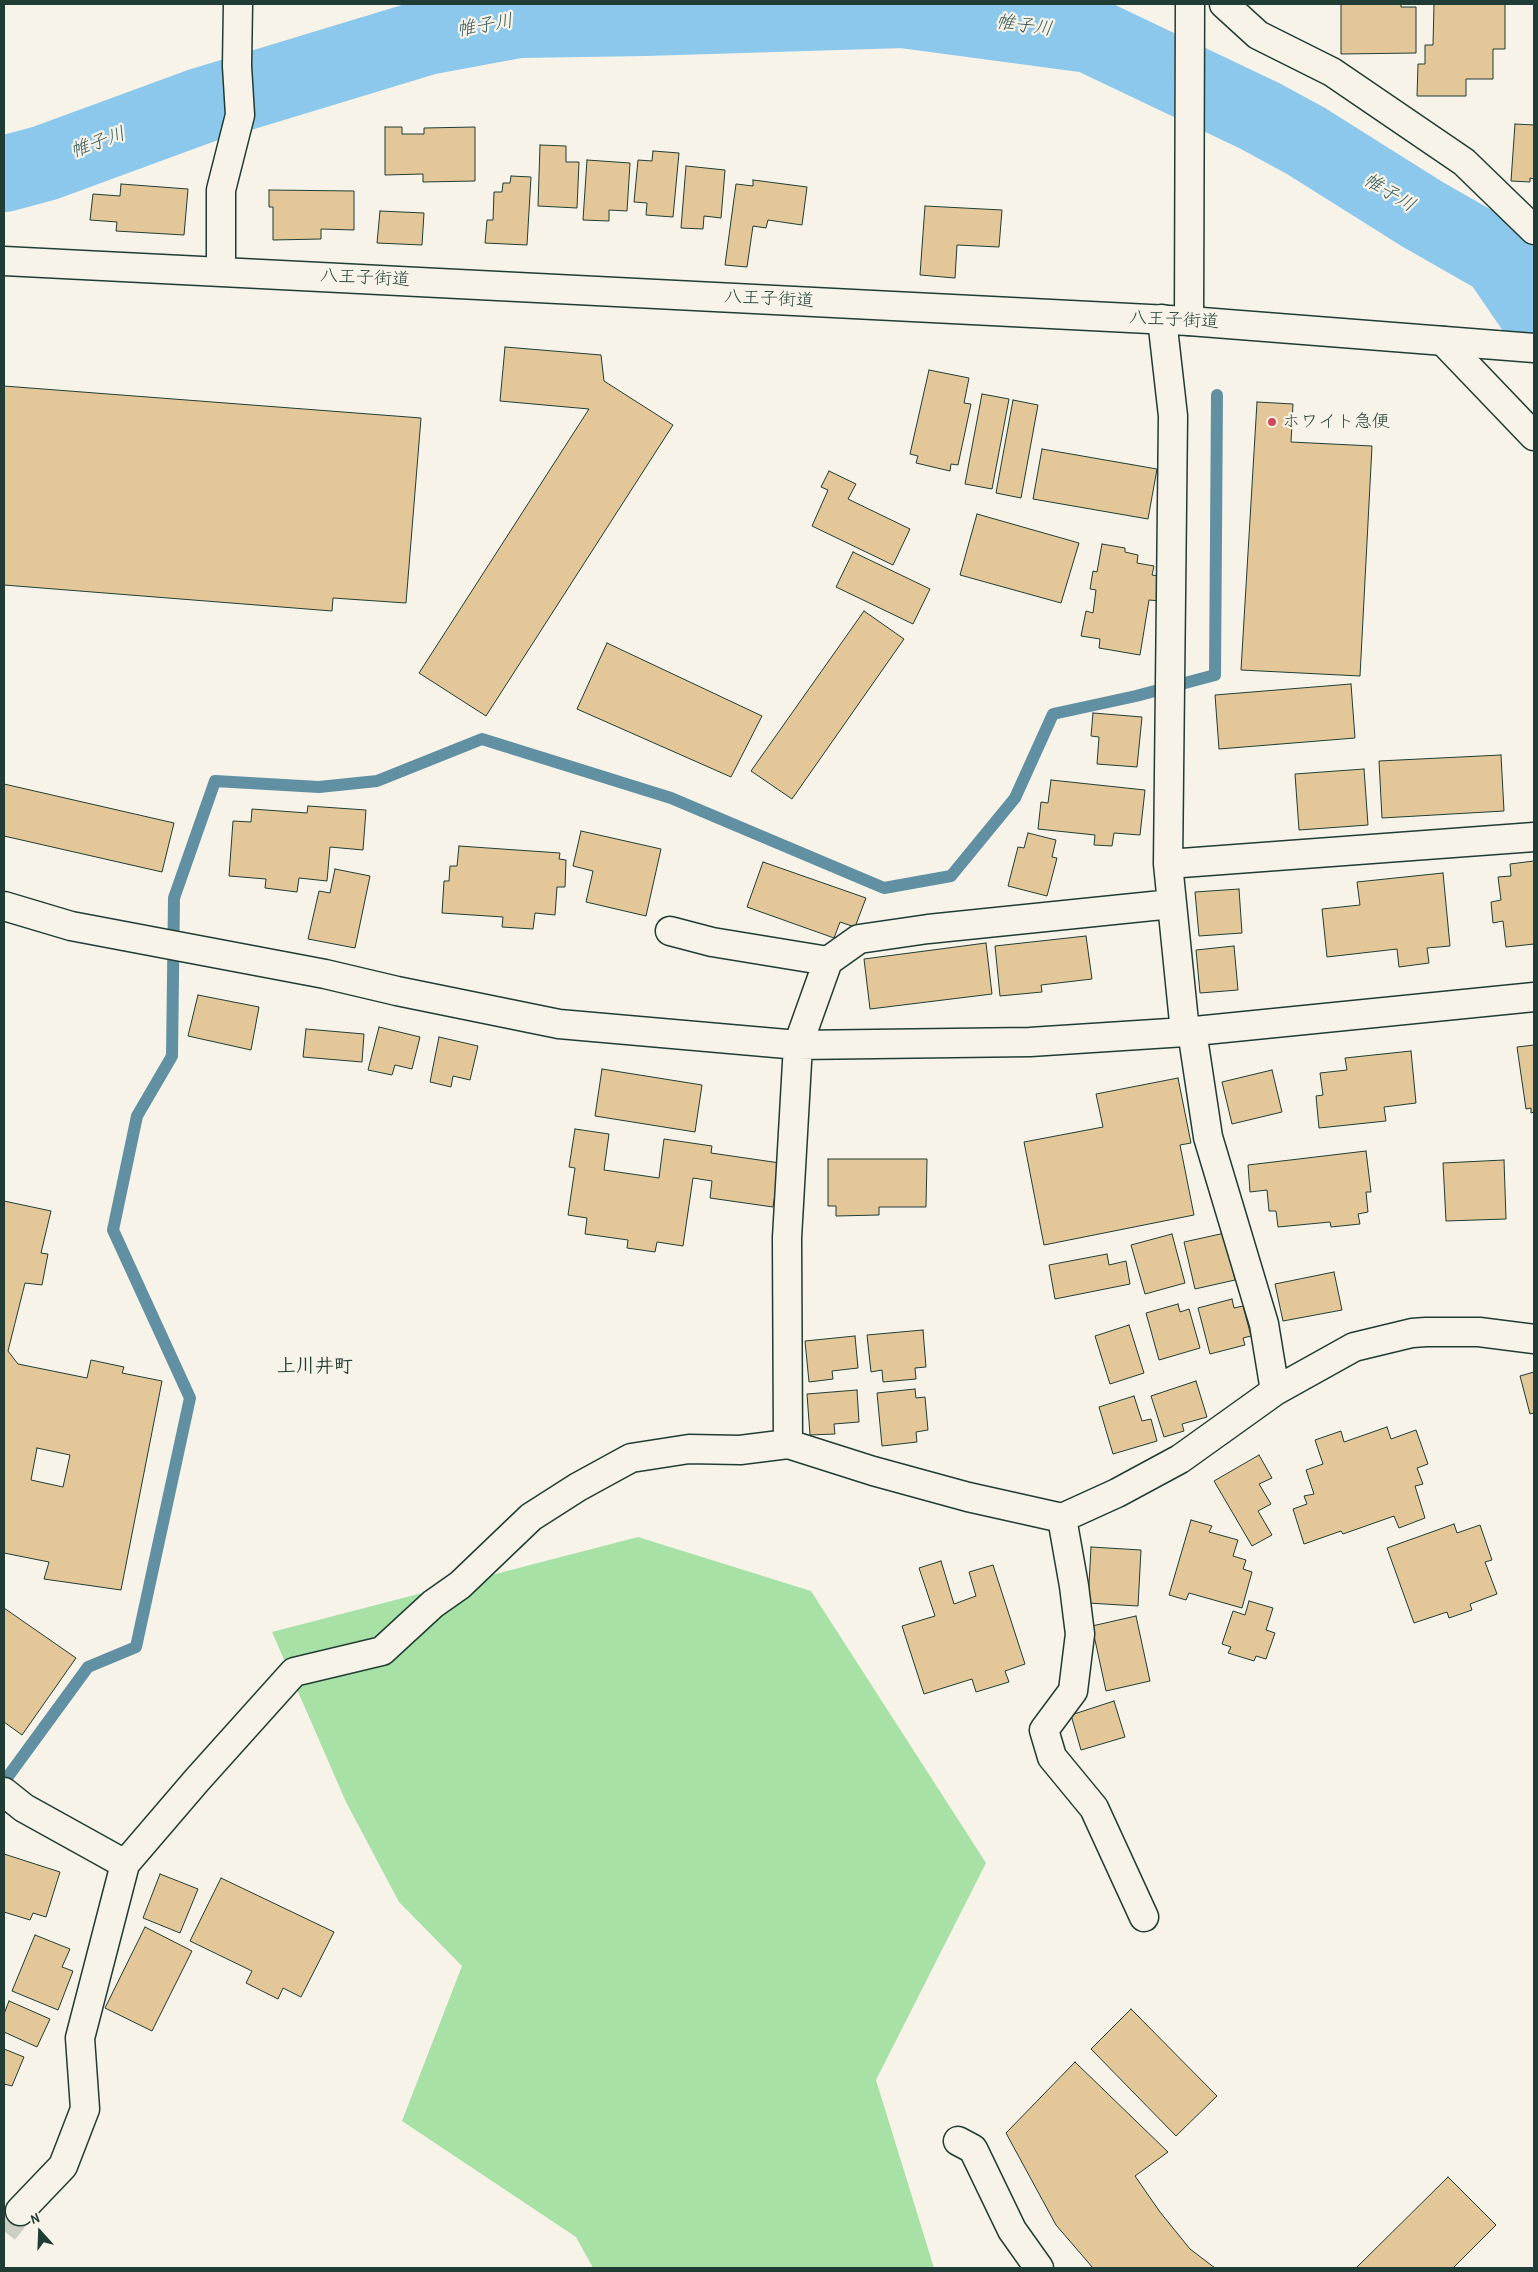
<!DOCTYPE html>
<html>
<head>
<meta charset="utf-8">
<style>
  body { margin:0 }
  #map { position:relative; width:1538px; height:2272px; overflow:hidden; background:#f7f3e8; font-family:"Patrick Hand",sans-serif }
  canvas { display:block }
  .frame { position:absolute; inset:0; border:5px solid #1f3d34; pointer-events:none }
  .north { position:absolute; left:15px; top:2207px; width:50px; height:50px; -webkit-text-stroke:4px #f7f3e8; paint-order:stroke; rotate:340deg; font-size:14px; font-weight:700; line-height:20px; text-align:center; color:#1f3d34 }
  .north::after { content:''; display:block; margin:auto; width:18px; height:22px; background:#1f3d34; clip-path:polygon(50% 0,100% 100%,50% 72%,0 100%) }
</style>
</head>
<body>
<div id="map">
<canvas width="1538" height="2272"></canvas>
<div class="frame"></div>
<div class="north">N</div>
</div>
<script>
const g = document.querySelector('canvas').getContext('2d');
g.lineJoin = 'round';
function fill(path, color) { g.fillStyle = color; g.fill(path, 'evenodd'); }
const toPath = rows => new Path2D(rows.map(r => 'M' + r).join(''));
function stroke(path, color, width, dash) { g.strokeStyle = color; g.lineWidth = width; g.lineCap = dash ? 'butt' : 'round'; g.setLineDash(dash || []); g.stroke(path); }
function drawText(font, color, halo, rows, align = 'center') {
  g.font = font + ' "Patrick Hand","Klee One",sans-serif'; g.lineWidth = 4.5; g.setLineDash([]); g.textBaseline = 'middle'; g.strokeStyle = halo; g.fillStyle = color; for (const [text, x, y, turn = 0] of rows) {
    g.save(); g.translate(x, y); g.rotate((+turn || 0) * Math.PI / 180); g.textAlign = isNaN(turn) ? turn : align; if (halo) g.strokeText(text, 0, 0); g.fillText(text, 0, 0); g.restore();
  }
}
fill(toPath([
  [638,1537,811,1591,986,1863,876,2080,934,2268,593,2268,576,2237,402,2121,462,1966,399,1902,346,1802,272,1632]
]), '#a7e1a6');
stroke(toPath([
  [1254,141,1260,116],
  [4,1782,88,1667,136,1647,190,1398,113,1230,137,1116,172,1056,174,898,215,781,319,787,377,781,482,739,671,798,884,888,951,876,1015,798,1053,714,1136,696,1215,675,1217,395]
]), '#6090a2', 12);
stroke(toPath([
  [4,174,45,163,203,105,427,37,519,20,646,18,903,10,1090,35,1260,116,1306,141,1422,214,1499,258,1534,309]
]), '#8cc8ec', 76);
const building = toPath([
  [1341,4,1401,4,1401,7,1416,7,1416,53,1341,54,1341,4],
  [1434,4,1505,4,1505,49,1493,49,1493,79,1466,79,1466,96,1417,96,1418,64,1425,64,1425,45,1433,45,1434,4],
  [1515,124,1534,125,1534,179,1530,178,1530,182,1511,181,1515,124],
  [385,127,402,127,402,134,424,134,424,128,475,127,475,181,423,182,423,174,385,175,385,127],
  [540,145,566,146,566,162,579,162,577,208,538,206,540,145],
  [653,151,679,153,673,217,646,215,647,203,634,202,638,160,652,161,653,151],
  [587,160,630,163,627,211,609,210,609,221,583,220,587,160],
  [686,166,725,170,721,218,704,216,703,229,681,228,686,166],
  [511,176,531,177,527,245,485,243,487,220,493,220,494,192,502,192,503,183,510,183,511,176],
  [753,180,807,187,802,225,768,220,766,228,753,226,747,267,725,265,736,184,753,186,753,180],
  [121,184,188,189,184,235,116,231,117,222,90,220,93,194,120,196,121,184],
  [269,190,354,191,354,230,321,229,321,239,273,240,273,207,269,207,269,190],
  [925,206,1002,210,999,247,957,245,955,278,920,275,925,206],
  [380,211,424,213,422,245,377,243,380,211],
  [505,347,601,355,604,381,673,425,486,716,419,673,589,409,500,401,505,347],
  [929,370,969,378,964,403,971,404,958,465,951,464,950,471,916,463,918,456,910,454,929,370],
  [4,386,421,418,406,603,333,598,332,611,4,585,4,386],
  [982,394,1009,399,992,489,965,484,982,394],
  [1013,400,1038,405,1021,498,996,493,1013,400],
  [1257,402,1293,404,1291,442,1372,446,1360,676,1241,670,1257,402],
  [1042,449,1157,469,1148,519,1033,499,1042,449],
  [829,471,856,484,848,499,910,529,893,565,812,526,828,490,821,487,829,471],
  [977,514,1079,543,1061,603,960,575,977,514],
  [1102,544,1125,548,1125,552,1138,555,1137,563,1154,566,1152,575,1166,577,1161,601,1149,600,1140,655,1099,648,1100,639,1081,636,1086,611,1093,613,1096,590,1090,589,1093,571,1097,572,1102,544],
  [853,552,930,589,913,624,836,587,853,552],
  [864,611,904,639,792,799,751,771,864,611],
  [607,643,762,716,731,777,577,709,607,643],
  [1351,684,1355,738,1219,749,1215,695,1351,684],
  [1093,713,1142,717,1137,767,1097,764,1099,737,1091,736,1093,713],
  [1501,755,1504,811,1382,818,1379,761,1501,755],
  [1364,769,1368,825,1299,830,1295,774,1364,769],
  [1051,780,1145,790,1140,835,1114,833,1112,846,1094,845,1095,835,1038,829,1041,802,1048,803,1051,780],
  [4,784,174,823,162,872,4,836,4,784],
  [308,806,366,810,363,850,330,847,327,881,299,878,297,892,265,888,266,879,229,876,233,821,251,822,252,809,307,813,308,806],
  [581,831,661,849,646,916,586,902,593,871,573,866,581,831],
  [1028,833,1056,840,1052,857,1057,858,1047,896,1008,886,1018,847,1024,848,1028,833],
  [459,846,560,853,559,859,566,860,565,887,557,887,555,915,535,913,533,929,502,927,503,917,442,913,444,881,449,881,450,866,457,866,459,846],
  [1534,861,1534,944,1506,947,1503,921,1493,923,1491,902,1501,900,1498,877,1511,876,1510,864,1534,861],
  [763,862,866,898,855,927,840,922,834,938,747,907,763,862],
  [335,869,370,876,355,948,308,939,319,891,330,893,335,869],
  [1443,873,1450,946,1427,948,1429,963,1399,967,1397,949,1327,957,1322,909,1360,905,1357,882,1443,873],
  [1239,889,1242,933,1199,936,1195,892,1239,889],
  [1086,936,1092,979,1041,985,1042,992,1000,996,995,946,1086,936],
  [986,943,992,994,870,1009,864,959,986,943],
  [1234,946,1238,990,1200,993,1196,950,1234,946],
  [198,995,259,1007,251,1050,188,1036,198,995],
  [379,1027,420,1037,412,1069,395,1065,392,1075,368,1070,379,1027],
  [306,1029,364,1034,362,1062,303,1057,306,1029],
  [439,1037,478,1046,470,1080,453,1076,451,1087,430,1082,439,1037],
  [1534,1045,1534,1112,1531,1113,1531,1108,1526,1109,1517,1047,1534,1045],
  [1411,1051,1416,1103,1384,1107,1386,1121,1319,1128,1316,1096,1323,1095,1320,1073,1347,1070,1345,1058,1411,1051],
  [602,1069,702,1085,695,1132,595,1116,602,1069],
  [1272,1070,1282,1112,1232,1124,1222,1082,1272,1070],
  [1178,1078,1191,1143,1180,1145,1194,1215,1044,1245,1024,1142,1103,1127,1096,1094,1178,1078],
  [575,1129,609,1134,604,1170,659,1178,664,1139,712,1146,711,1153,780,1163,773,1207,710,1198,712,1181,693,1178,683,1246,657,1242,655,1252,627,1248,628,1240,585,1234,587,1218,568,1215,575,1168,569,1167,575,1129],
  [1366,1151,1371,1192,1366,1192,1368,1212,1358,1214,1360,1224,1331,1227,1330,1222,1278,1227,1276,1211,1269,1211,1267,1190,1250,1192,1248,1165,1366,1151],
  [828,1159,927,1159,926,1207,879,1207,879,1215,836,1216,836,1206,828,1206,828,1159],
  [1504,1160,1506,1219,1446,1221,1443,1163,1504,1160],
  [4,1201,51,1211,41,1253,48,1254,42,1285,25,1283,8,1351,18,1364,87,1378,91,1360,124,1367,122,1373,162,1381,121,1590,44,1579,49,1562,4,1553,4,1201],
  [37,1448,70,1455,63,1487,31,1480,37,1448],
  [1225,1233,1235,1280,1195,1289,1184,1242,1225,1233],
  [1172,1234,1185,1283,1145,1294,1131,1245,1172,1234],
  [1107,1254,1109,1265,1126,1261,1130,1284,1055,1299,1049,1265,1107,1254],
  [1334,1272,1342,1310,1283,1321,1275,1284,1334,1272],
  [1232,1299,1234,1308,1243,1306,1251,1336,1243,1338,1245,1345,1210,1354,1198,1308,1232,1299],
  [1178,1304,1180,1312,1189,1309,1200,1348,1159,1360,1146,1313,1178,1304],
  [1129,1325,1144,1373,1110,1384,1095,1336,1129,1325],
  [923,1330,926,1367,915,1368,916,1379,883,1382,882,1370,871,1372,867,1335,923,1330],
  [855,1336,858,1368,832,1371,833,1379,809,1382,805,1341,855,1336],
  [1534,1372,1534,1413,1530,1414,1520,1376,1534,1372],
  [1196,1381,1207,1417,1182,1424,1184,1431,1164,1437,1151,1396,1196,1381],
  [915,1389,916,1398,925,1397,928,1430,916,1432,917,1442,882,1446,877,1393,915,1389],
  [857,1390,859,1422,834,1424,835,1434,810,1435,807,1394,857,1390],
  [1134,1396,1142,1421,1151,1419,1157,1441,1113,1454,1099,1407,1134,1396],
  [1387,1427,1391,1439,1416,1430,1428,1464,1417,1468,1423,1484,1415,1486,1425,1518,1399,1528,1394,1516,1343,1534,1341,1531,1304,1544,1293,1509,1307,1504,1304,1496,1314,1494,1306,1470,1323,1464,1315,1440,1341,1431,1344,1442,1387,1427],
  [1259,1455,1272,1478,1259,1484,1271,1504,1258,1511,1272,1535,1252,1546,1214,1481,1259,1455],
  [1191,1520,1212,1526,1209,1532,1238,1540,1233,1556,1246,1560,1243,1569,1252,1572,1242,1608,1189,1593,1186,1600,1169,1595,1191,1520],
  [1454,1524,1457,1533,1480,1525,1492,1560,1485,1562,1497,1594,1470,1604,1472,1610,1449,1618,1447,1612,1414,1623,1387,1548,1454,1524],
  [1091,1547,1141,1550,1138,1606,1088,1603,1091,1547],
  [941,1561,954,1604,976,1596,969,1572,993,1565,1025,1664,1005,1671,1009,1682,976,1692,972,1679,924,1694,902,1626,935,1616,919,1568,941,1561],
  [1249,1601,1273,1608,1266,1630,1275,1633,1266,1659,1256,1656,1254,1661,1228,1653,1231,1647,1222,1644,1233,1611,1245,1615,1249,1601],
  [4,1608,76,1658,22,1735,4,1722,4,1608],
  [1136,1616,1150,1681,1106,1691,1092,1626,1136,1616],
  [1114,1701,1125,1737,1081,1750,1071,1715,1114,1701],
  [4,1854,60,1872,46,1917,33,1913,30,1920,4,1912,4,1854],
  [160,1874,198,1889,180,1933,143,1918,160,1874],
  [221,1878,334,1932,301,1997,283,1988,278,1999,246,1983,252,1971,190,1941,221,1878],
  [145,1927,192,1951,152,2031,105,2008,145,1927],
  [35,1935,70,1949,62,1967,73,1971,58,2010,12,1991,35,1935],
  [9,2001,50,2019,37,2047,4,2032,4,2014,9,2001],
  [1131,2009,1217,2096,1176,2136,1091,2049,1131,2009],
  [4,2049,24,2057,12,2086,4,2084,4,2049],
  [1075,2062,1168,2152,1135,2176,1160,2212,1190,2249,1215,2268,1093,2268,1056,2225,1006,2133,1075,2062],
  [1448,2177,1496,2225,1453,2268,1356,2268,1448,2177]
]);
fill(building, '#e3c798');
stroke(building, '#1f3d34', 1);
stroke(toPath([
  [4,2231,20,2211]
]), '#cccfc4', 28, [28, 14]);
const minor = toPath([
  [1224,4,1258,35,1332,72,1464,162,1534,230],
  [221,271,221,190,240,115,237,66,238,4],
  [1162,319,1173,416,1168,864,1185,1032],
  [1189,321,1190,4],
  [1443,341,1534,436],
  [1168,864,1534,837],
  [4,906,71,926,325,974,397,991,559,1024,798,1045,1030,1042,1185,1032,1534,997],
  [670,931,712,942,828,961],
  [1192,1031,1208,1137,1264,1324,1275,1391],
  [788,1444,787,1238,798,1045,828,961,859,939,928,929,1172,904],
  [4,1792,24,1808,125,1864],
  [1144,1917,1094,1808,1052,1757,1044,1730,1073,1691,1080,1634,1074,1586,1062,1518,1117,1493,1180,1459,1275,1391,1354,1347,1412,1333,1426,1332,1479,1332,1534,1339],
  [958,2141,973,2149,1012,2230,1039,2268],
  [20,2211,63,2166,85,2109,80,2038,125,1864,197,1780,294,1672,382,1651,433,1604,460,1585,531,1517,578,1487,631,1458,689,1449,740,1450,788,1444,873,1471,968,1497,1062,1518]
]);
const highway = toPath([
  [4,261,1189,321,1534,348]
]);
stroke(minor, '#1f3d34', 31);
stroke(highway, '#1f3d34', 31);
stroke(minor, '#f7f3e8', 28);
stroke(highway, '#f7f3e8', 28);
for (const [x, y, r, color] of [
  [1272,422,5,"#d1495b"]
]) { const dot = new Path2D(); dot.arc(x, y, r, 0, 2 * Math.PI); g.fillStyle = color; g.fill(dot); stroke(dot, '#f7f3e8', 2); }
drawText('18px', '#1f3d34', '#f7f3e8', [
  ["八王子街道",365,278,3],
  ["八王子街道",769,299,3],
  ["八王子街道",1174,320,3]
]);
drawText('18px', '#1f3d34', '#f7f3e8', [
  ["ホワイト急便",1282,422]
], 'left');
drawText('italic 19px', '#355959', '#f7f3e8', [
  ["帷子川",485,26,-10],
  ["帷子川",1024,26,8],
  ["帷子川",98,143,-20],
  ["帷子川",1389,193,31]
]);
drawText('bold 19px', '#1f3d34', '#f7f3e8', [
  ["上川井町",315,1367]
]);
</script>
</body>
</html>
